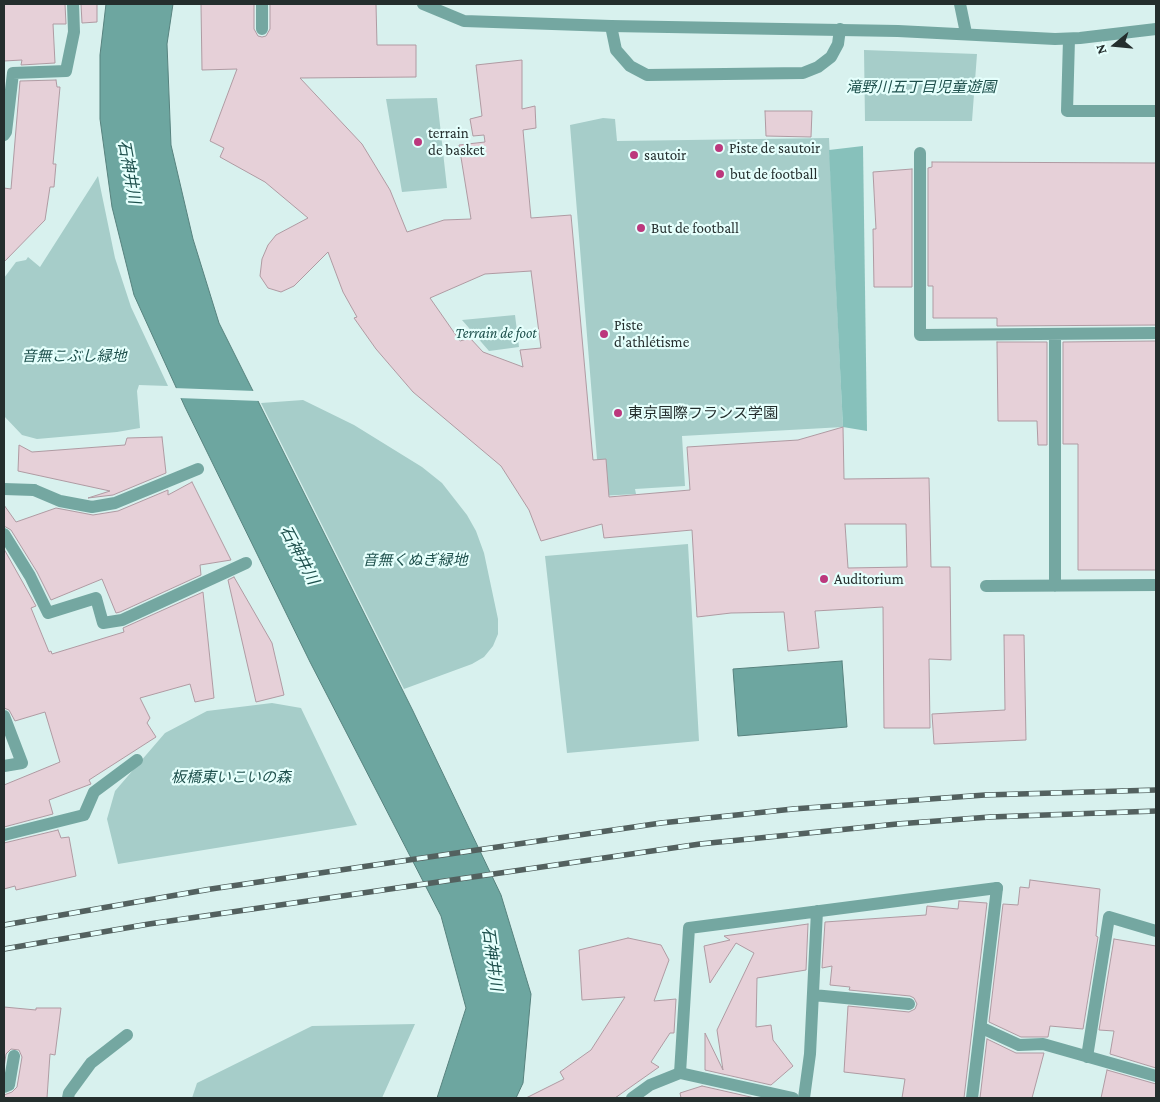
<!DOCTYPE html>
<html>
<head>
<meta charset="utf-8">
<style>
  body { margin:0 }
  #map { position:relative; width:1160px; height:1102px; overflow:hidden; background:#d8f1ee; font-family:"Crimson Pro",serif }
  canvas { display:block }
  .frame { position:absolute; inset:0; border:5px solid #242e2d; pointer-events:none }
  .north { position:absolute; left:1090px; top:20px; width:50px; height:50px; -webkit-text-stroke:4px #e5fffc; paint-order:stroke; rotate:253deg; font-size:14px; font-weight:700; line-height:20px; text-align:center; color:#242e2d }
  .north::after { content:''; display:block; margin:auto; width:18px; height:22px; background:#242e2d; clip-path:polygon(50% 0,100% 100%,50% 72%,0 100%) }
</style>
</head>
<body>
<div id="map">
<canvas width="1160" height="1102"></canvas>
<div class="frame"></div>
<div class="north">N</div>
</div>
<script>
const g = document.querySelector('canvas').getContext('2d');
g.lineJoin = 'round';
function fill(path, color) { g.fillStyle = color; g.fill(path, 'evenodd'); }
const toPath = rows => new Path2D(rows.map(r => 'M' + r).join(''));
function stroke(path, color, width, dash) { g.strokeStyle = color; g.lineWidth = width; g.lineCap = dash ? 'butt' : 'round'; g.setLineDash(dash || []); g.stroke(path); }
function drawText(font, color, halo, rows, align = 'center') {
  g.font = font + ' "Crimson Pro","Noto Sans JP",serif'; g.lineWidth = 4.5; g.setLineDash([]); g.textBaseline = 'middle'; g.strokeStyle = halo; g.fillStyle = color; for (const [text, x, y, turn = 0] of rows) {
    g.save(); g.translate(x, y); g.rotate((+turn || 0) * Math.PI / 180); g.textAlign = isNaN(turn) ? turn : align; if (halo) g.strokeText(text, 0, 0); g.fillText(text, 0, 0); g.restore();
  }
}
fill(toPath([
  [864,50,977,54,972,121,865,121],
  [437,98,447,188,402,192,386,99],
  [603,118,615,119,617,141,829,138,843,427,682,436,685,486,635,489,636,494,600,496,570,125],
  [98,176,115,258,131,307,168,386,139,385,137,391,140,428,117,432,37,439,22,435,4,416,4,278,16,262,26,260,28,257,40,267],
  [515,315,519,347,489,351,462,320],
  [303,400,354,425,422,467,442,483,467,515,476,531,484,553,498,619,498,634,493,646,484,657,472,664,404,689,261,403],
  [688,544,699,741,567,753,545,556],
  [272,703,301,708,357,825,118,864,107,819,115,791,165,733,207,711],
  [415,1024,382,1098,192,1098,197,1083,312,1026]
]), '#a6cdc9');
fill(toPath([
  [863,146,867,431,843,427,829,150]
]), '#87c1bb');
const water = toPath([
  [106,4,173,4,167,44,171,145,193,239,219,323,413,711,501,895,531,994,523,1083,516,1098,437,1098,466,1008,441,916,310,662,185,407,134,295,112,207,100,119,100,55,106,4],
  [842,661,847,727,738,736,733,669,842,661]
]);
fill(water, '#6da6a0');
stroke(water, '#57827e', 1);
fill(toPath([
  [173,388,255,391,260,401,178,398]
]), '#d8f1ee');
const building = toPath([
  [4,4,65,4,66,24,53,24,55,63,21,65,22,60,4,61,4,4],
  [81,4,97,4,97,22,82,23,81,4],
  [201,4,254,4,254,29,258,36,262,37,266,36,270,29,270,4,376,4,377,45,416,45,416,77,300,78,362,144,390,190,407,232,444,220,471,219,459,145,485,142,484,135,473,136,470,119,482,116,476,65,522,60,522,109,535,106,536,128,523,130,531,218,571,215,593,460,606,459,609,497,690,490,687,447,798,440,843,427,844,479,929,478,931,567,950,567,951,660,929,659,930,728,884,728,883,607,815,611,819,648,788,651,784,612,731,613,697,617,692,530,604,538,602,524,541,541,529,510,501,466,413,392,376,349,354,318,357,317,343,292,328,252,294,286,281,292,268,288,260,276,262,259,268,245,276,235,308,218,265,182,220,157,224,148,210,141,237,69,202,70,201,4],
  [531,271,541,348,520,350,523,367,483,352,470,338,460,341,430,298,485,274,531,271],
  [845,524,906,524,907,567,848,568,845,524],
  [56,80,57,87,60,87,53,164,56,164,54,187,50,187,45,220,4,262,4,188,11,189,20,81,56,80],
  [765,111,812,111,811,137,766,136,765,111],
  [932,162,1156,163,1156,325,997,326,997,318,933,318,933,286,928,286,928,168,932,167,932,162],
  [912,169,912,287,874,287,873,229,876,229,873,172,912,169],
  [1156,341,1156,570,1078,570,1078,444,1063,444,1063,342,1156,341],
  [997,342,1047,342,1047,445,1038,445,1037,421,998,421,997,342],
  [162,437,166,473,113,495,88,498,110,491,18,471,19,445,32,452,125,445,127,438,162,437],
  [192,482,231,560,200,565,201,575,120,612,116,613,102,579,51,600,37,572,11,530,4,526,4,505,16,522,56,508,93,515,118,511,168,490,168,495,192,482],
  [4,549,36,606,31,608,49,652,51,651,52,654,124,632,123,628,203,592,214,698,195,702,190,684,140,698,150,718,147,723,156,737,89,780,91,784,49,800,53,814,4,827,4,785,60,762,45,712,15,721,9,710,4,708,4,549],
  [234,577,272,643,284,695,256,702,228,580,234,577],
  [1004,635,1024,635,1026,740,934,744,932,714,1005,710,1004,635],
  [58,830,61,838,69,837,76,876,16,890,15,886,4,889,4,843,58,830],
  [1030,880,1100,889,1096,936,1098,937,1083,1029,1050,1026,1048,1037,1021,1037,989,1022,1003,904,1018,905,1020,887,1029,888,1030,880],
  [959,901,987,903,964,1098,902,1098,905,1079,844,1072,848,1006,909,1012,915,1009,917,1004,914,998,910,996,849,990,850,987,830,985,832,966,822,968,825,922,926,915,927,906,958,909,959,901],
  [808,924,806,970,757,978,756,1027,771,1025,773,1040,793,1066,771,1085,705,1070,705,1033,723,1070,717,1030,754,953,736,943,710,983,704,946,730,940,724,936,808,924],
  [628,938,661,945,669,960,654,1001,676,999,674,1033,670,1033,651,1062,659,1067,615,1098,526,1098,564,1079,560,1072,591,1050,625,997,582,1000,579,950,628,938],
  [1114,939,1156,946,1156,1068,1110,1054,1114,1031,1099,1030,1114,939],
  [4,1007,36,1010,36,1008,61,1008,55,1055,50,1054,47,1098,4,1098,4,1095,12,1092,17,1087,22,1057,19,1050,11,1049,6,1054,4,1068,4,1007],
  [987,1039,1016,1053,1044,1053,1032,1098,980,1098,987,1039],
  [1107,1070,1156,1084,1156,1098,1101,1098,1107,1070],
  [702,1086,755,1098,681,1098,680,1093,702,1086]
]);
fill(building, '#e6d0d8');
stroke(building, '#af9aa2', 1);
stroke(toPath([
  [611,26,616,50,630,66,647,75,803,73,818,67,831,57,838,44,840,29],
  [262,29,262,4],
  [1069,39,1067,111,1156,111],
  [4,135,6,132,13,73,66,71,74,32,73,4],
  [920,153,920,335,1156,333],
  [34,490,60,501,92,507,115,503,198,469],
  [4,534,30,576,48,613,96,598,103,623,122,620,246,563],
  [986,586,1156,585],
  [1055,586,1055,334],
  [4,716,22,763,4,766],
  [4,835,84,815,94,792,137,760],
  [813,995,909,1004],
  [982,1028,1019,1045,1043,1044,1156,1076],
  [1087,1057,1109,917,1156,931],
  [680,1073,689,928,997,888],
  [4,1087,9,1085,14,1056],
  [68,1098,69,1093,91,1063,127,1035],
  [804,1098,810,1054,817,911]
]), '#74a7a1', 12);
stroke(toPath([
  [423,4,464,21,611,26,898,31,1055,39,1080,38,1156,29],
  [960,4,966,33],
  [4,489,34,490],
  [632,1098,650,1085,680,1073,793,1098],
  [972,1098,997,888]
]), '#74a7a1', 12);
const rail = toPath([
  [4,925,211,889,661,823,793,809,985,795,1156,790],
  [4,949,149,924,700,844,897,824,990,817,1156,811]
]);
stroke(rail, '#53615f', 5.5);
stroke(rail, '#e5fffc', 4, [11]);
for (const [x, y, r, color] of [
  [418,142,5,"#bc387d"],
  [719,148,5,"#bc387d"],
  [634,155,5,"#bc387d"],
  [720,174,5,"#bc387d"],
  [641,228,5,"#bc387d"],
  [604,334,5,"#bc387d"],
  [618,413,5,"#bc387d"],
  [824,579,5,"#bc387d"]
]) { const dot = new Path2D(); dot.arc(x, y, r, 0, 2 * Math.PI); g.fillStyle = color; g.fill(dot); stroke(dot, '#e5fffc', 2); }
drawText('italic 15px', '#1e504c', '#e5fffc', [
  ["滝野川五丁目児童遊園",921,87],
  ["Terrain de foot",496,333],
  ["音無こぶし緑地",74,356],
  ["音無くぬぎ緑地",415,560],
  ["板橋東いこいの森",231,777]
]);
drawText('15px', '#242e2d', '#e5fffc', [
  ["terrain",428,133],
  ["de basket",428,150],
  ["Piste de sautoir",729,148],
  ["sautoir",644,155],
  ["but de football",730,174],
  ["But de football",651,228],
  ["Piste",614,325],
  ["d'athlétisme",614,342],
  ["東京国際フランス学園",628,413],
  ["Auditorium",834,579]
], 'left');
drawText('italic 16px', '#1e514d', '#e5fffc', [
  ["石神井川",129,172,80],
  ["石神井川",299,555,62],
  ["石神井川",492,959,82]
]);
</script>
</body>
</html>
